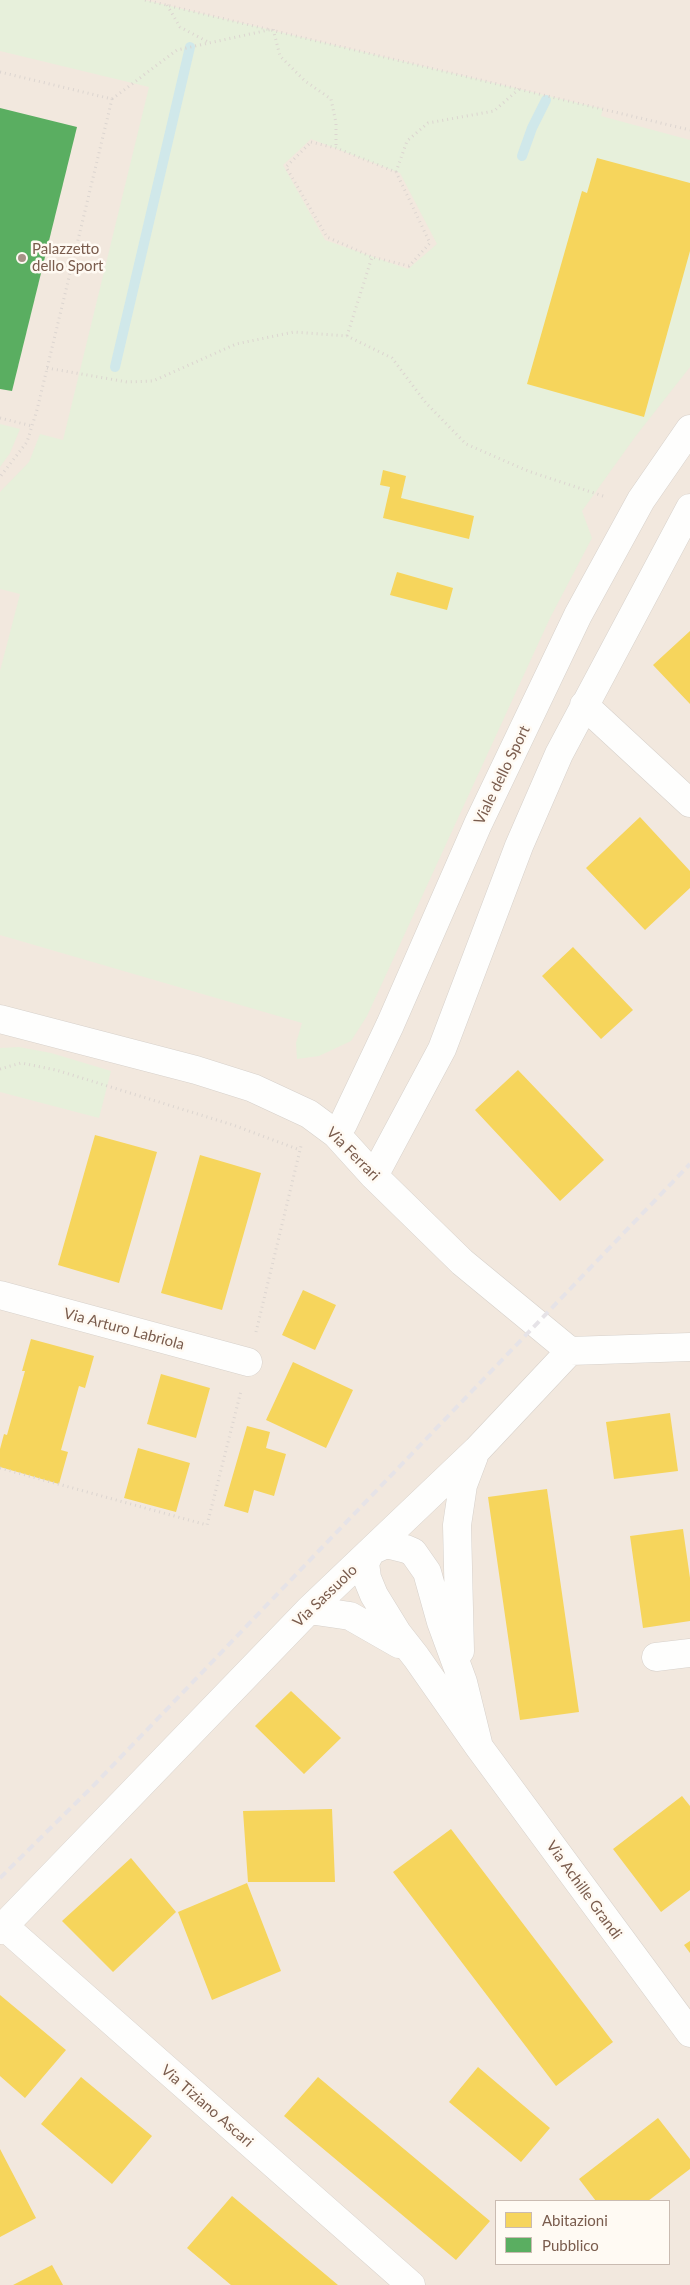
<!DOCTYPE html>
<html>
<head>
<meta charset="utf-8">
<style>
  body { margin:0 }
  #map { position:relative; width:690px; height:2285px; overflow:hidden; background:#f9f5f0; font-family:Lato,sans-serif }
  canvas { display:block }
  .legend { position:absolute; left:495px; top:2200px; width:175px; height:65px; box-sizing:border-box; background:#fffaf3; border:1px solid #cabbb1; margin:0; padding:6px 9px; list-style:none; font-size:15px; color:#7a5c4d }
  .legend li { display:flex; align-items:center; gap:10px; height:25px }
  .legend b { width:25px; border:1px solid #cabbb1 }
</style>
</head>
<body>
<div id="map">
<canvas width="690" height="2285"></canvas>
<ul class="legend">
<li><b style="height:14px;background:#f6d55c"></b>Abitazioni</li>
<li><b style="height:14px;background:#5aae61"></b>Pubblico</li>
</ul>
</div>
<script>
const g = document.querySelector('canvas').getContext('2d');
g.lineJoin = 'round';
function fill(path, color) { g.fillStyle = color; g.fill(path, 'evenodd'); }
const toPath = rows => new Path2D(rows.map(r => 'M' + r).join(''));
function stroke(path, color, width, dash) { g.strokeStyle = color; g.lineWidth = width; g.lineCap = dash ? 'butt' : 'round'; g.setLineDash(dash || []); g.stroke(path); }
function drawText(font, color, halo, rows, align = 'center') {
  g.font = font + ' Lato,sans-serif'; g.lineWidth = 5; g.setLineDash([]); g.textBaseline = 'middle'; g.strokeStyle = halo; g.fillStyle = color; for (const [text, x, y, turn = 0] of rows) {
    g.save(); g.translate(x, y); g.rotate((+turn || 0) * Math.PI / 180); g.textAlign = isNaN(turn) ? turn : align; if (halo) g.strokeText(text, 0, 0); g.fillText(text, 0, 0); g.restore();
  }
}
fill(toPath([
  [0,0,690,0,690,2285,0,2285],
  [496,2201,669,2201,669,2264,496,2264]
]), '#f2e8de');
fill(toPath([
  [0,0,145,0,603,109,601,116,690,140,690,367,635,437,582,511,592,538,550,618,367,1016,351,1041,319,1056,297,1059,296,1043,302,1023,0,935,0,671,20,594,0,589,0,492,29,462,40,434,63,440,149,87,0,51],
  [311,139,400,173,437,244,408,269,325,240,283,165],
  [0,424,20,429,10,453,0,467],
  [19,1047,51,1053,111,1071,99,1118,0,1092,0,1048]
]), '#e7f0db');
fill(toPath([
  [597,158,690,183,690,251,644,417,527,384,582,191,587,193],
  [383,470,406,476,401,498,474,516,469,539,383,518,390,487,380,485],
  [397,572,453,588,447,610,390,595],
  [690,631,690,704,653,665],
  [640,817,690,871,690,888,645,930,586,868],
  [573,947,633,1010,601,1039,542,976],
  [518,1070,604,1160,560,1201,475,1110],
  [95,1135,157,1152,119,1283,58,1265],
  [200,1155,261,1173,222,1310,161,1293],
  [303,1290,336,1305,315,1350,282,1335],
  [31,1339,94,1356,85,1388,79,1386,61,1450,68,1452,59,1484,0,1467,0,1449,4,1434,7,1435,25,1371,22,1371],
  [293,1362,353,1390,326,1448,266,1420],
  [161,1374,210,1388,196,1438,147,1424],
  [670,1413,678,1471,614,1479,606,1422],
  [247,1426,270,1432,266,1448,286,1454,274,1496,254,1490,248,1513,224,1506],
  [138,1448,190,1463,176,1512,124,1498],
  [547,1489,579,1712,520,1720,488,1497],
  [683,1529,690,1578,690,1621,643,1628,630,1536],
  [291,1691,341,1738,304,1774,255,1726],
  [682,1796,690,1806,690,1890,661,1912,613,1849],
  [332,1809,335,1882,248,1882,243,1811],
  [451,1829,613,2042,556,2086,393,1872],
  [131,1858,176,1912,113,1972,62,1921],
  [247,1883,281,1971,212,2000,178,1912],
  [690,1941,690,1953,684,1945],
  [0,1995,66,2050,25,2098,0,2076],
  [478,2067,550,2128,521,2162,449,2102],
  [81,2077,152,2136,112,2184,41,2124],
  [318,2077,490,2221,456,2260,284,2116],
  [658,2118,690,2159,690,2169,648,2201,596,2201,579,2179],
  [0,2149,36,2218,0,2237],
  [232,2196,338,2285,231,2285,187,2248],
  [52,2265,63,2285,13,2285]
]), '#f6d55c');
fill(toPath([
  [0,108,77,127,12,391,0,389]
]), '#5aae61');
stroke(toPath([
  [522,156,532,128,546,100],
  [115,367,190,47]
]), '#d0e8ea', 10);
const minor = toPath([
  [584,705,690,803],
  [0,1019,196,1070,253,1088,309,1114,336,1134,374,1176,462,1262,570,1351],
  [336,1134,343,1124,390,1025,478,824,578,615,641,500,690,429],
  [374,1176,442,1049,519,846,559,754,690,508],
  [0,1295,248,1362],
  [309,1610,350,1616,399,1644],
  [460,1651,457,1525,463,1485,474,1456],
  [656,1657,690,1653],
  [479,1747,463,1682,441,1622,427,1572,413,1552,406,1549,386,1544,371,1551,365,1563,367,1578,374,1595,398,1634,416,1657,479,1747,690,2033],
  [4,1926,411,2285],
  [0,1930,309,1610,477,1450,570,1351,690,1347]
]);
stroke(minor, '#d7d1cb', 29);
stroke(toPath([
  [145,0,690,130],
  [167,5,180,27,208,42],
  [0,72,112,99,37,410,27,442,0,477],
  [112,99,177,50,273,29,280,56,305,81,331,99,336,123,336,148],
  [311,142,336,148,396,172,430,243,409,266,372,257,327,237,286,167,311,142],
  [396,172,407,141,428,123,494,111,519,89],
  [347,336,372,257],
  [47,368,127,382,153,381,236,344,294,332,347,336,392,358,426,403,466,444,528,471,606,497],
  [0,418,32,426],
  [0,1069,21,1063,56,1070,233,1125,300,1150],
  [256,1332,301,1146],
  [0,1468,207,1525,241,1391]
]), '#dcd5d0', 3, [1, 4]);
stroke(minor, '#fefefd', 28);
stroke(toPath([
  [0,1878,95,1784,690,1164]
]), '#e6e3e7', 4, [8, 5]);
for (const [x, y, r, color] of [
  [22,258,5,"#a69286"]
]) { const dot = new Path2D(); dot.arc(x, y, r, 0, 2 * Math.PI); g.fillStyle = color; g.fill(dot); stroke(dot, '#fffaf3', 2); }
drawText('15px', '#7a5c4d', '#fffaf3', [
  ["Palazzetto",32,249],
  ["dello Sport",32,266]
], 'left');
drawText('15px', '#7a5c4d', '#fffaf3', [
  ["Viale dello Sport",502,775,-64],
  ["Via Ferrari",353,1154,45],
  ["Via Arturo Labriola",124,1329,15],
  ["Via Sassuolo",325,1596,-44],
  ["Via Achille Grandi",584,1890,54],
  ["Via Tiziano Ascari",207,2106,41]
]);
</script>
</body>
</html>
